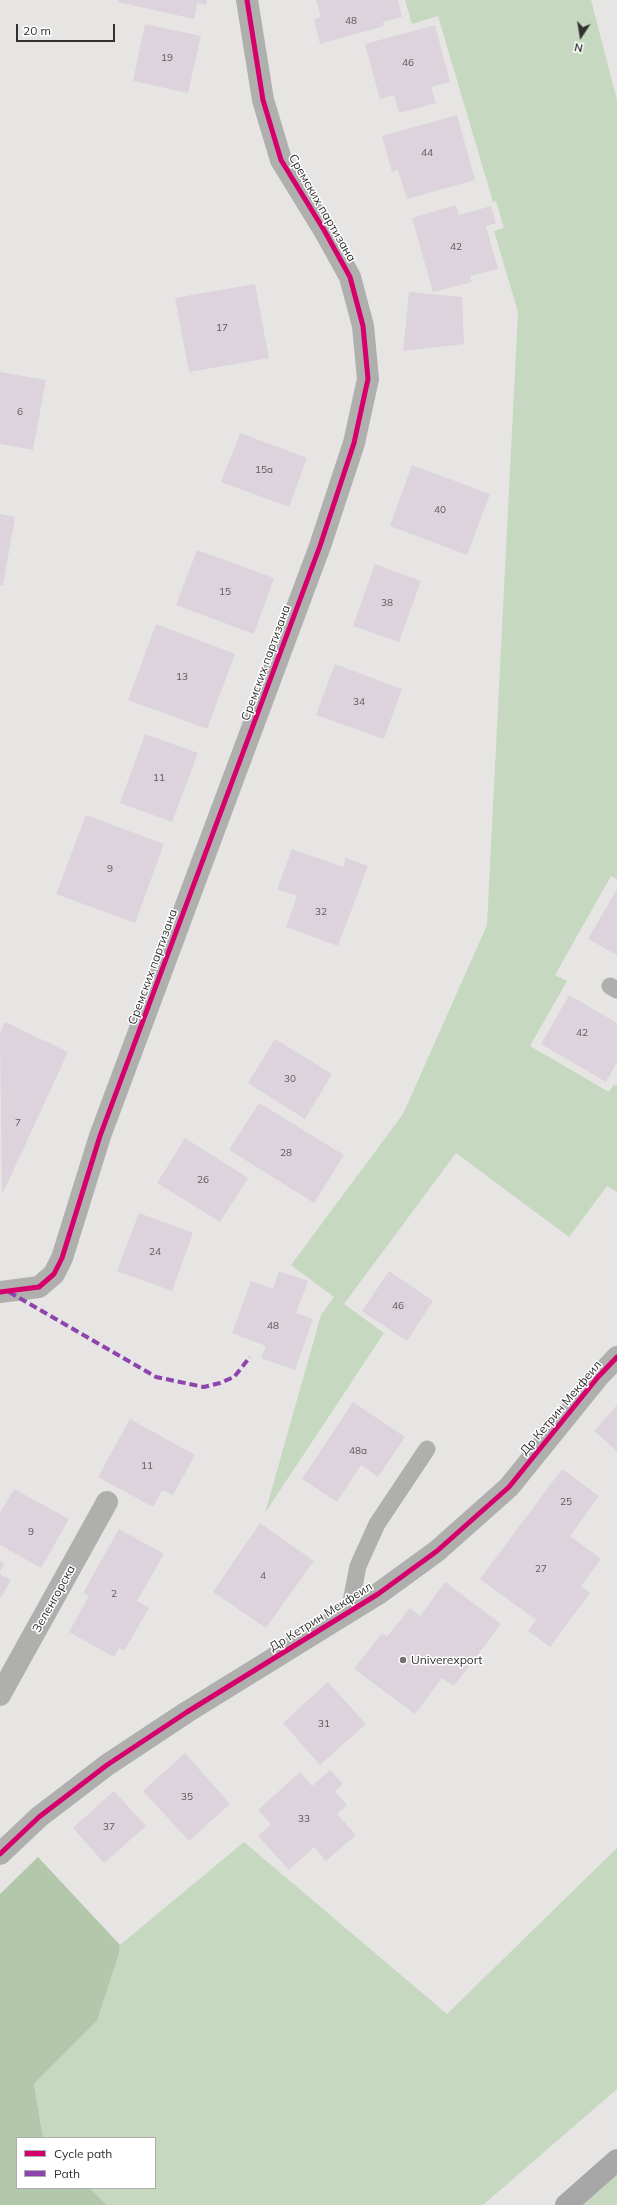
<!DOCTYPE html>
<html>
<head>
<meta charset="utf-8">
<style>
  body { margin:0 }
  #map { position:relative; width:617px; height:2205px; overflow:hidden; background:#e6e5e4; font-family:Mulish,sans-serif }
  canvas { display:block }
  .legend { position:absolute; left:16px; top:2137px; width:140px; height:52px; box-sizing:border-box; background:#fff; border:1px solid #adadac; margin:0; padding:5px 7px; list-style:none; font-size:12px; color:#323130 }
  .legend li { display:flex; align-items:center; gap:8px; height:20px }
  .legend b { width:20px; border:1px solid #adadac }
  .north { position:absolute; left:561px; top:16px; width:40px; height:40px; -webkit-text-stroke:3px #fff; paint-order:stroke; rotate:192deg; font-size:11px; font-weight:700; line-height:16px; text-align:center; color:#323130 }
  .north::after { content:''; display:block; margin:auto; width:14px; height:18px; background:#323130; clip-path:polygon(50% 0,100% 100%,50% 72%,0 100%) }
  .scale { position:absolute; left:16px; top:24px; width:99px; height:18px; box-sizing:border-box; border:2px solid #323130; border-top:0; padding-left:5px; font-size:12px; line-height:14px; white-space:nowrap; color:#323130; -webkit-text-stroke:3px #fff; paint-order:stroke }
</style>
</head>
<body>
<div id="map">
<canvas width="617" height="2205"></canvas>
<ul class="legend">
<li><b style="height:5px;background:#d6006c"></b>Cycle path</li>
<li><b style="height:5px;background:#8e44ad"></b>Path</li>
</ul>
<div class="north">N</div>
<div class="scale">20 m</div>
</div>
<script>
const g = document.querySelector('canvas').getContext('2d');
g.lineJoin = 'round';
function fill(path, color) { g.fillStyle = color; g.fill(path, 'evenodd'); }
const toPath = rows => new Path2D(rows.map(r => 'M' + r).join(''));
function stroke(path, color, width, dash) { g.strokeStyle = color; g.lineWidth = width; g.lineCap = dash ? 'butt' : 'round'; g.setLineDash(dash || []); g.stroke(path); }
function drawText(font, color, halo, rows, align = 'center') {
  g.font = font + ' Mulish,sans-serif'; g.lineWidth = 3; g.setLineDash([]); g.textBaseline = 'middle'; g.strokeStyle = halo; g.fillStyle = color; for (const [text, x, y, turn = 0] of rows) {
    g.save(); g.translate(x, y); g.rotate((+turn || 0) * Math.PI / 180); g.textAlign = isNaN(turn) ? turn : align; if (halo) g.strokeText(text, 0, 0); g.fillText(text, 0, 0); g.restore();
  }
}
fill(toPath([
  [405,0,591,0,617,100,617,879,611,876,555,975,567,981,530,1046,609,1092,614,1084,617,1086,617,1192,607,1186,569,1237,456,1153,344,1304,384,1333,265,1513,321,1315,334,1297,291,1265,403,1114,487,925,518,312,494,231,504,228,496,201,493,202,438,16,412,24],
  [244,1842,447,2014,617,1848,617,2089,483,2205,107,2205,90,2188,155,2188,155,2138,43,2138,34,2084,97,2021,119,1954,120,1945],
  [617,2172,617,2205,578,2205]
]), '#c6d8bf');
fill(toPath([
  [38,1857,120,1945,119,1954,97,2021,34,2084,43,2138,17,2138,17,2188,90,2188,107,2205,0,2205,0,1894]
]), '#b3c8ab');
fill(toPath([
  [119,0,207,0,206,5,197,3,194,19,118,2],
  [316,0,398,0,402,17,383,22,384,26,320,44,314,19,321,17],
  [145,24,201,36,188,93,133,81],
  [435,25,450,82,431,87,436,103,399,113,394,95,380,99,365,44],
  [457,115,475,180,407,199,398,170,392,172,382,136],
  [456,205,459,215,491,206,496,223,486,226,498,269,470,276,472,282,433,292,412,218],
  [255,284,269,358,189,372,175,298],
  [409,292,462,297,464,344,403,351],
  [0,372,46,380,33,450,0,444],
  [240,433,307,458,289,507,221,482],
  [412,465,490,494,467,555,390,526],
  [0,514,15,517,3,585,0,585],
  [197,550,274,578,254,634,176,605],
  [375,564,421,581,399,642,353,626],
  [156,624,235,654,207,729,128,700],
  [335,664,402,689,384,739,316,715],
  [145,734,198,753,172,822,120,803],
  [86,815,164,844,135,923,56,894],
  [292,849,343,867,346,858,368,866,338,946,286,927,297,896,277,889],
  [617,889,617,955,588,939],
  [569,995,617,1023,617,1062,606,1082,541,1044],
  [5,1022,68,1052,2,1195,0,1033],
  [275,1039,332,1074,305,1119,248,1083],
  [259,1103,344,1155,314,1203,229,1150],
  [185,1138,248,1178,220,1222,157,1183],
  [139,1213,193,1233,172,1291,117,1271],
  [279,1271,308,1281,296,1313,313,1319,295,1370,261,1358,266,1346,232,1333,251,1281,273,1289],
  [389,1271,433,1301,407,1341,362,1311],
  [353,1402,405,1437,378,1477,361,1465,337,1502,302,1479],
  [617,1405,617,1451,594,1431],
  [130,1419,195,1455,173,1495,162,1490,153,1507,98,1477],
  [562,1469,599,1496,570,1536,601,1559,581,1586,590,1593,550,1647,528,1631,536,1620,480,1579],
  [14,1489,69,1519,41,1568,0,1545,0,1513],
  [260,1523,314,1561,266,1628,213,1592],
  [119,1529,164,1554,137,1601,149,1608,124,1651,119,1648,114,1657,69,1632,89,1596,83,1593],
  [0,1561,5,1564,0,1572],
  [0,1574,11,1580,0,1599],
  [445,1582,501,1624,454,1686,442,1678,415,1714,354,1669,382,1633,387,1637,410,1608,420,1616],
  [328,1682,366,1724,320,1765,283,1723],
  [185,1753,230,1804,189,1841,143,1791],
  [330,1770,343,1784,335,1791,347,1805,337,1814,356,1835,326,1861,314,1847,289,1870,258,1836,271,1824,258,1810,300,1772,312,1786],
  [114,1791,146,1826,104,1863,73,1828]
]), '#dcd3dc');
stroke(toPath([
  [610,986,617,990],
  [349,1612,358,1566,377,1524,427,1449]
]), '#afafae', 17);
stroke(toPath([
  [0,1292,39,1287,54,1274,62,1258,100,1136,320,546,354,443,368,379,363,326,350,277,324,230,281,160,263,100,247,0],
  [0,1695,107,1502],
  [0,1854,39,1817,107,1765,187,1712,378,1594,437,1551,509,1487,598,1377,617,1357]
]), '#afafae', 22);
stroke(toPath([
  [566,2205,617,2160]
]), '#a8a7a7', 22);
stroke(toPath([
  [9,1292,156,1377,204,1387,220,1383,234,1377,250,1357]
]), '#8e44ad', 4, [8, 4]);
stroke(toPath([
  [0,1292,39,1287,54,1274,62,1258,100,1136,320,546,354,443,368,379,363,326,350,277,324,230,281,160,263,100,247,0],
  [0,1854,39,1817,107,1765,187,1712,378,1594,437,1551,509,1487,598,1377,617,1357]
]), '#d6006c', 5);
for (const [x, y, r, color] of [
  [403,1660,4,"#71706f"]
]) { const dot = new Path2D(); dot.arc(x, y, r, 0, 2 * Math.PI); g.fillStyle = color; g.fill(dot); stroke(dot, '#fff', 1.5); }
drawText('10px', '#5d5a5c', null, [
  ["48",351,21],
  ["19",167,58],
  ["46",408,63],
  ["44",427,153],
  ["42",456,247],
  ["17",222,328],
  ["6",20,412],
  ["15a",264,470],
  ["40",440,510],
  ["15",225,592],
  ["38",387,603],
  ["13",182,677],
  ["34",359,702],
  ["11",159,778],
  ["9",110,869],
  ["32",321,912],
  ["42",582,1033],
  ["30",290,1079],
  ["7",18,1123],
  ["28",286,1153],
  ["26",203,1180],
  ["24",155,1252],
  ["46",398,1306],
  ["48",273,1326],
  ["48a",358,1451],
  ["11",147,1466],
  ["25",566,1502],
  ["9",31,1532],
  ["27",541,1569],
  ["4",263,1576],
  ["2",114,1594],
  ["31",324,1724],
  ["35",187,1797],
  ["33",304,1819],
  ["37",109,1827]
]);
drawText('12px', '#323130', '#fff', [
  ["Сремских партизана",322,208,60],
  ["Сремских партизана",266,663,-70],
  ["Сремских партизана",153,967,-70],
  ["Др Кетрин Мекфеил",561,1408,-50],
  ["Зеленгорска",54,1599,-61],
  ["Др Кетрин Мекфеил",321,1617,-32]
]);
drawText('12px', '#323130', '#fff', [
  ["Univerexport",411,1660]
], 'left');
</script>
</body>
</html>
